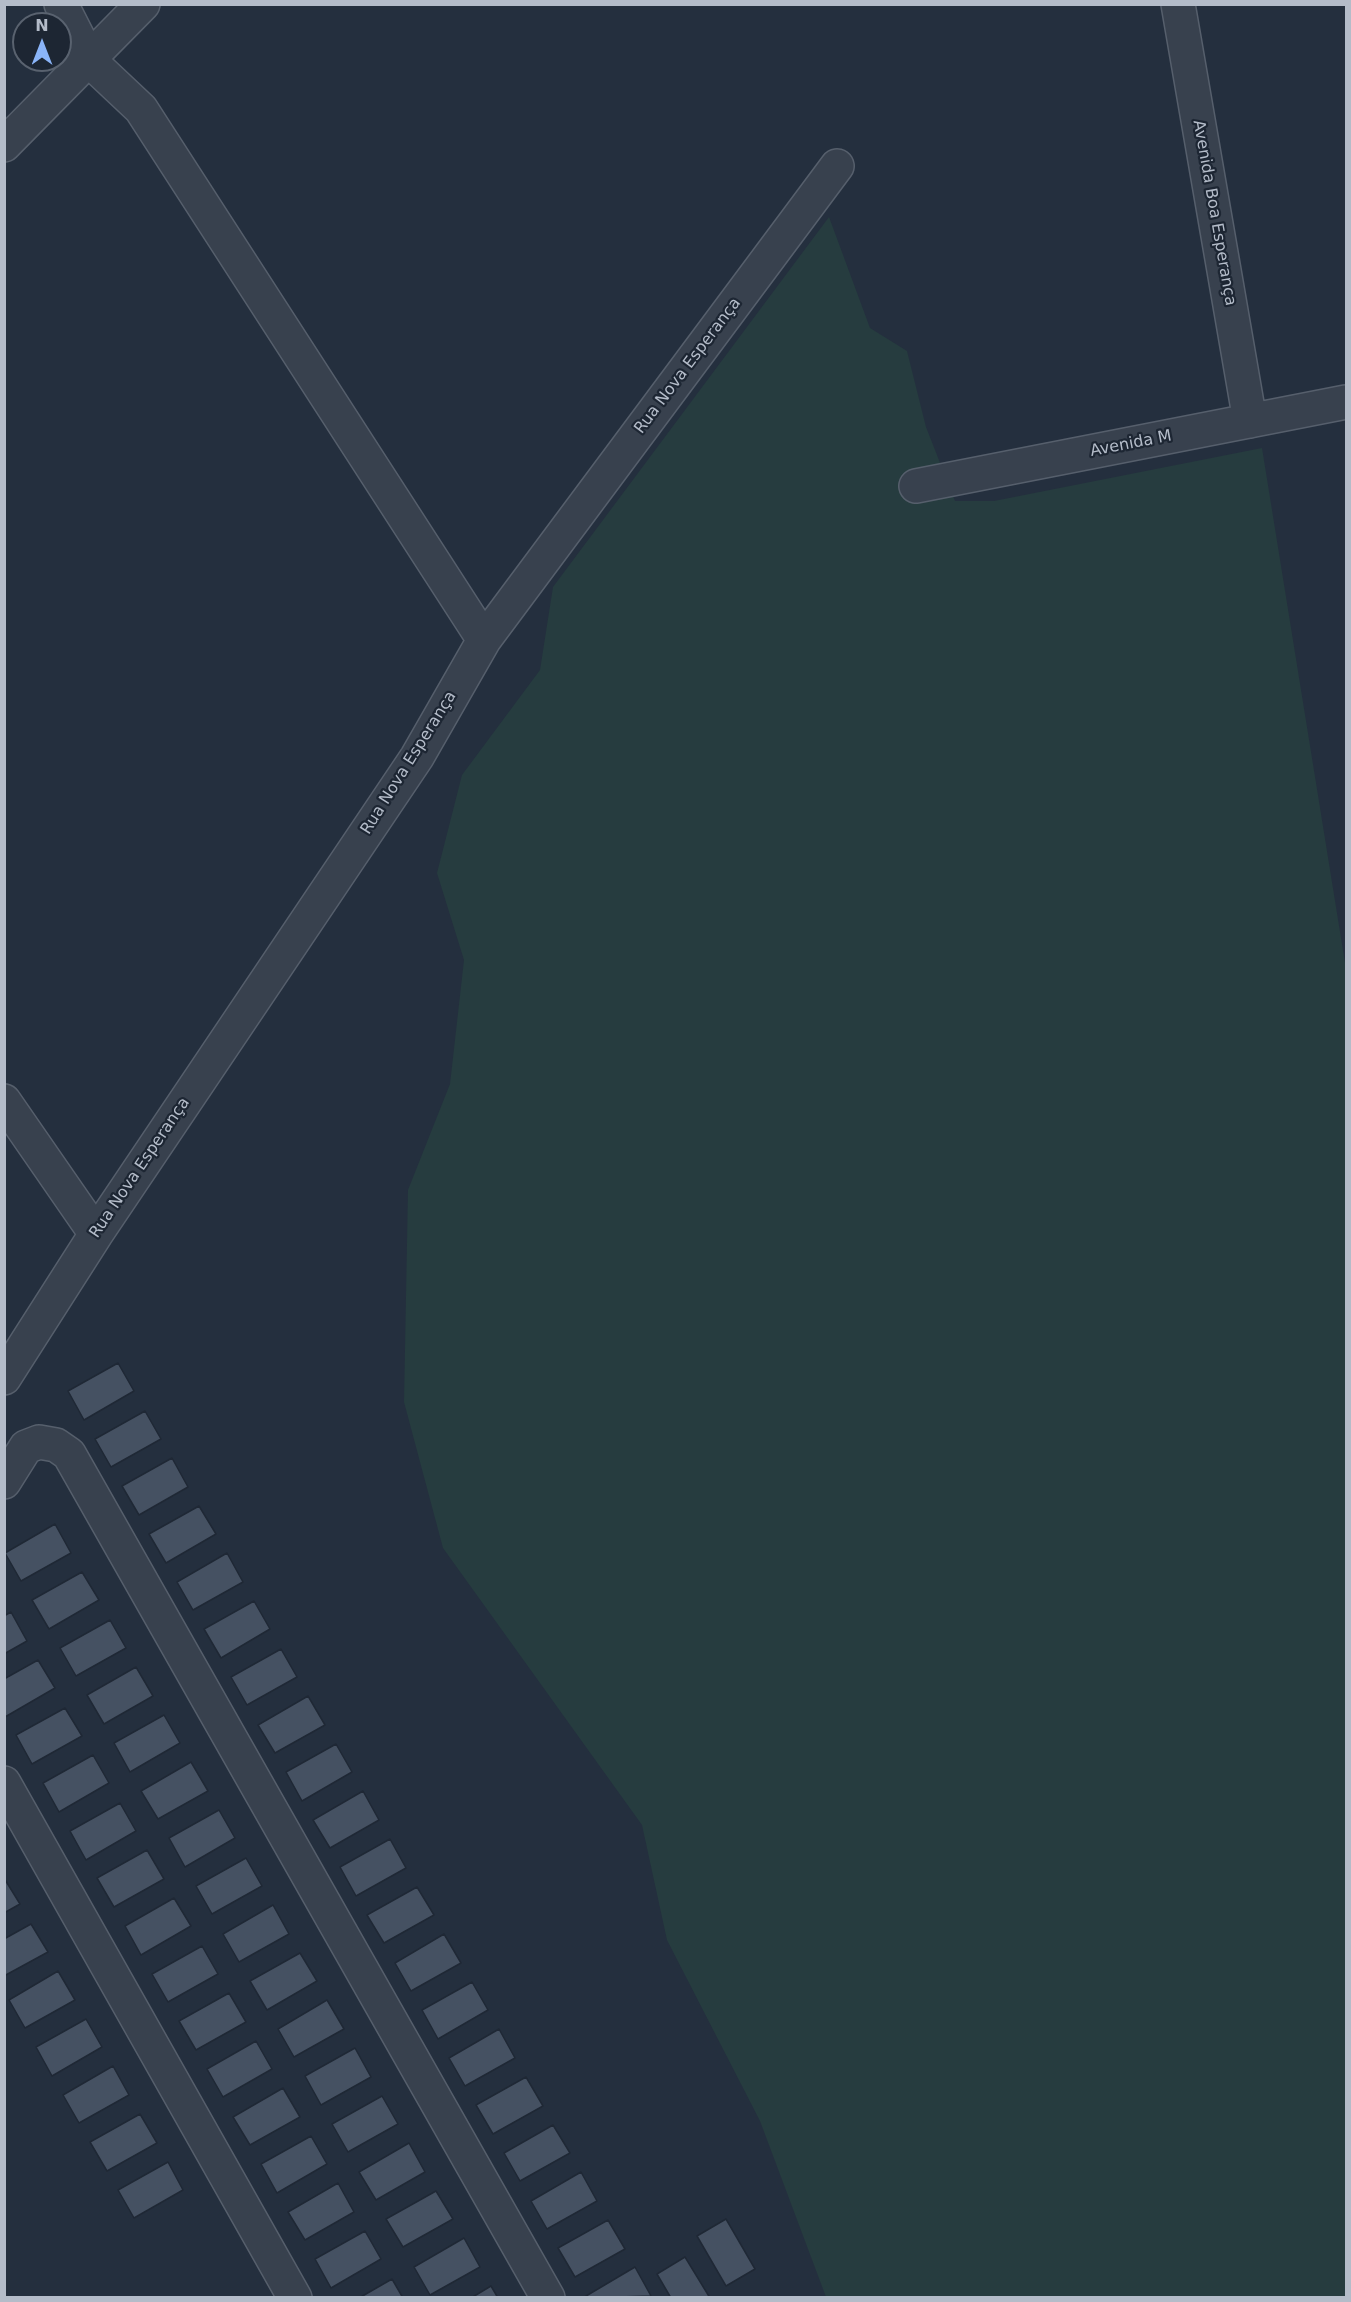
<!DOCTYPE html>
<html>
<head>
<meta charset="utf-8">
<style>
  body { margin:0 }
  #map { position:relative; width:1351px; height:2302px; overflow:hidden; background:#242f3e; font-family:"DejaVu Sans",sans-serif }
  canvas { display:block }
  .frame { position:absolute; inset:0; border:6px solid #b4bcc9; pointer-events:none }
  .north { position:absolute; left:12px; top:12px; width:60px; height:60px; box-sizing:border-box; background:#1d2633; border:2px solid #59626f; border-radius:50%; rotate:0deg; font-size:16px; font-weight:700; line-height:24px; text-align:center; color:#b4bcc9 }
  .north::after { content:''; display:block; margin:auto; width:21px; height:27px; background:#8ab4f8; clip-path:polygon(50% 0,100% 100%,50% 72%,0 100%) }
</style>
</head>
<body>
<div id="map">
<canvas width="1351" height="2302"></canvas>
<div class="frame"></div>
<div class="north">N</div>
</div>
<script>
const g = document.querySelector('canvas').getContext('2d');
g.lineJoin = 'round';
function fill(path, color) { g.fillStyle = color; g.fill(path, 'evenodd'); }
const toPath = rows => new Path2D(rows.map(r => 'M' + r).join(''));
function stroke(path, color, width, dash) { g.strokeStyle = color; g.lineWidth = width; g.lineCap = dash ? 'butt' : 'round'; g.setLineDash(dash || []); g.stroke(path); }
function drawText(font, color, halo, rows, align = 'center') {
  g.font = font + ' "DejaVu Sans",sans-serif'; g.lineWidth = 4.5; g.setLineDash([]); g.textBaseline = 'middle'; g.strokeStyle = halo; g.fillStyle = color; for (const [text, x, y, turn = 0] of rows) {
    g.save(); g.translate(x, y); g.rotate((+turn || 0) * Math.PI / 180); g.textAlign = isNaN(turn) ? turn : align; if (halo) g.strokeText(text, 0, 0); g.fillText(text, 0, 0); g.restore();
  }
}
fill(toPath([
  [829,217,870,328,907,351,926,427,955,501,994,501,1262,448,1346,969,1346,2297,826,2297,760,2121,667,1940,642,1825,443,1548,404,1402,408,1190,450,1084,464,960,437,873,462,775,540,670,553,587]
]), '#263c3f');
const building = toPath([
  [118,1363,134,1391,84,1420,68,1391,118,1363],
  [145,1411,161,1439,111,1467,95,1439,145,1411],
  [172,1458,188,1487,139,1515,122,1486,172,1458],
  [199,1506,216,1534,166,1563,149,1534,199,1506],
  [55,1524,71,1553,21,1581,5,1553,55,1524],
  [227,1553,243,1582,193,1610,177,1582,227,1553],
  [82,1572,99,1600,49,1629,32,1600,82,1572],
  [254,1601,270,1629,221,1658,204,1629,254,1601],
  [11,1612,27,1641,4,1654,4,1616,11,1612],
  [110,1620,126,1648,76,1676,60,1648,110,1620],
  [281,1649,297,1677,247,1705,231,1677,281,1649],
  [38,1660,55,1688,5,1717,4,1679,38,1660],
  [136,1667,153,1696,104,1724,87,1695,136,1667],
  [308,1696,325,1725,275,1753,258,1725,308,1696],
  [65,1708,82,1736,32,1764,16,1735,65,1708],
  [164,1715,180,1743,130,1772,114,1743,164,1715],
  [336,1744,352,1772,302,1801,286,1772,336,1744],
  [93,1755,109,1783,59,1812,43,1783,93,1755],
  [191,1762,208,1791,158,1819,141,1791,191,1762],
  [363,1791,379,1820,330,1848,313,1820,363,1791],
  [120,1803,136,1831,86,1860,70,1831,120,1803],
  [219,1810,235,1838,185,1867,169,1838,219,1810],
  [390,1839,406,1868,356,1896,340,1867,390,1839],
  [147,1850,164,1879,114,1907,97,1878,147,1850],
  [246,1858,262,1886,212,1914,196,1886,246,1858],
  [4,1878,20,1904,4,1913,4,1878],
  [417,1887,434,1915,384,1943,367,1915,417,1887],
  [174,1898,191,1926,141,1955,125,1926,174,1898],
  [273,1905,289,1934,239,1962,223,1934,273,1905],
  [31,1924,48,1952,4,1976,4,1939,31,1924],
  [444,1934,461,1963,411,1991,395,1963,444,1934],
  [202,1946,218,1974,168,2002,152,1974,202,1946],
  [300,1953,317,1981,267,2010,250,1981,300,1953],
  [58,1971,75,2000,25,2028,9,2000,58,1971],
  [472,1982,488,2010,438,2039,422,2010,472,1982],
  [229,1993,246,2022,196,2050,179,2021,229,1993],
  [327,2000,344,2029,294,2057,278,2029,327,2000],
  [86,2019,102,2047,52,2076,36,2047,86,2019],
  [499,2029,515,2058,465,2086,449,2058,499,2029],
  [256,2041,272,2069,223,2097,207,2069,256,2041],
  [355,2048,371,2077,321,2105,305,2076,355,2048],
  [113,2066,129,2095,79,2123,63,2095,113,2066],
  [526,2077,543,2106,493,2134,476,2105,526,2077],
  [283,2088,300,2117,250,2145,233,2117,283,2088],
  [382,2096,398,2124,348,2152,332,2124,382,2096],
  [140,2114,157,2143,107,2171,90,2142,140,2114],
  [553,2125,570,2153,520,2181,504,2153,553,2125],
  [311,2136,327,2164,277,2193,261,2164,311,2136],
  [409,2143,425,2172,376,2200,359,2172,409,2143],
  [168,2162,183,2190,134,2218,118,2190,168,2162],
  [581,2172,597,2201,547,2229,531,2201,581,2172],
  [338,2183,354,2212,305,2240,288,2212,338,2183],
  [436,2191,453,2219,403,2247,386,2219,436,2191],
  [726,2219,755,2269,726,2286,697,2236,726,2219],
  [608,2220,625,2249,575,2277,558,2248,608,2220],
  [365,2231,381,2259,331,2288,315,2259,365,2231],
  [464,2238,480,2267,430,2295,414,2267,464,2238],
  [685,2257,710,2298,671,2298,657,2274,685,2257],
  [635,2267,651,2296,586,2298,586,2296,635,2267],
  [392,2279,403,2298,359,2298,392,2279],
  [491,2286,498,2298,471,2298,491,2286]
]);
fill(building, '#455162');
stroke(building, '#1f2835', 1.5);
const minor = toPath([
  [61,4,90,61,141,109,484,640],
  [1178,4,1250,421],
  [4,145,143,4],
  [916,486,1346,402],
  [4,1101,96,1234],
  [4,1378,96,1234,417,757,484,640,837,166],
  [4,1482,26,1447,39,1442,56,1445,69,1454,548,2298],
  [4,1783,295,2298]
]);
stroke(minor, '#565f6c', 36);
stroke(minor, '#38414e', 33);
drawText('16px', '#b4bcc9', '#1d2633', [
  ["Avenida Boa Esperança",1214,213,80],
  ["Rua Nova Esperança",688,366,-53],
  ["Avenida M",1131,444,-11],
  ["Rua Nova Esperança",409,763,-58],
  ["Rua Nova Esperança",140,1168,-56]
]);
</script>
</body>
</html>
